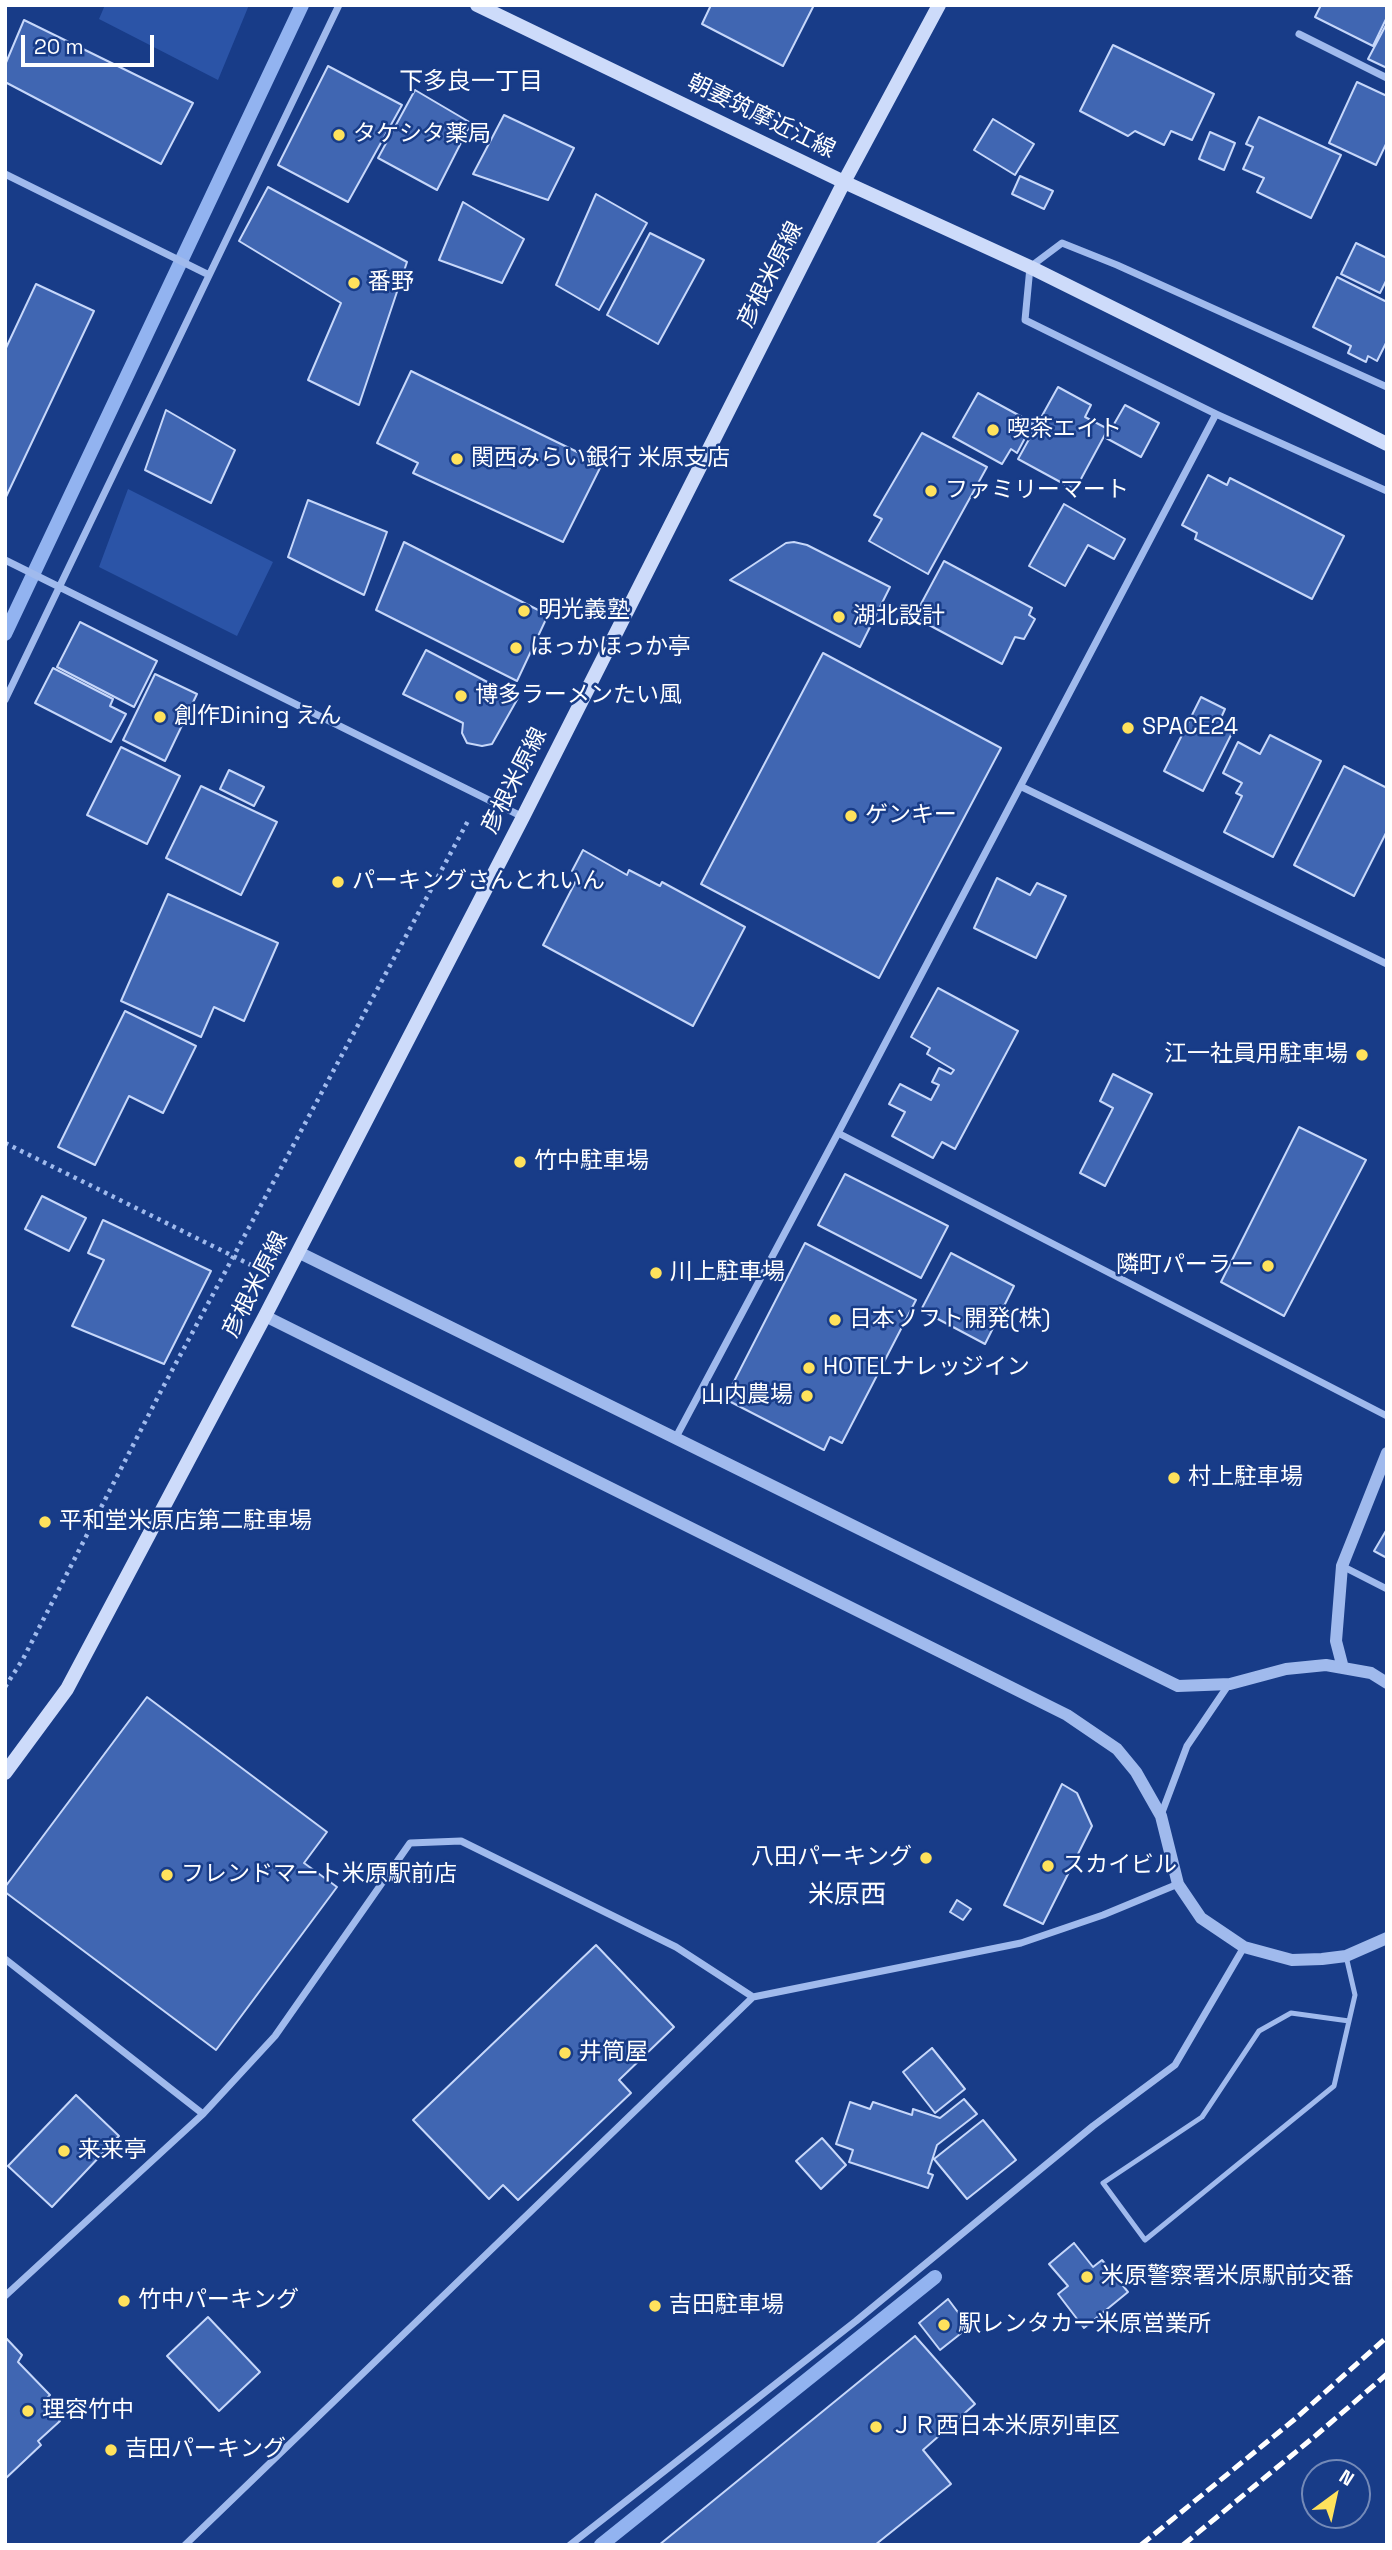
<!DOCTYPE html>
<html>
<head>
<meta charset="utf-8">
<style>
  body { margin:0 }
  #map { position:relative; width:1392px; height:2550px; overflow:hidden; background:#183c88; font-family:"Space Grotesk",sans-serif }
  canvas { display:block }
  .frame { position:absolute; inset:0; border:7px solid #fff; pointer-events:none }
  .north { position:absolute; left:1301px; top:2459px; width:70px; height:70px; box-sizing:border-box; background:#183c88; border:2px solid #748ab8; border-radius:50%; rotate:33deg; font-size:19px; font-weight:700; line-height:28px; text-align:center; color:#fff }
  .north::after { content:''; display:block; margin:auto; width:24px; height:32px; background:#ffe25c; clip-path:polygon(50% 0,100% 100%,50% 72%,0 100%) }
  .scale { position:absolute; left:21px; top:35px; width:133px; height:32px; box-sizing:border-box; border:4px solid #fff; border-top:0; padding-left:9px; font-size:21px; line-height:24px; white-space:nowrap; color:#fff; -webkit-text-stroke:5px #183c88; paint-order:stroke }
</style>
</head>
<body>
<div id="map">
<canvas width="1392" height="2550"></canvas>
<div class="frame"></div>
<div class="north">N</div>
<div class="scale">20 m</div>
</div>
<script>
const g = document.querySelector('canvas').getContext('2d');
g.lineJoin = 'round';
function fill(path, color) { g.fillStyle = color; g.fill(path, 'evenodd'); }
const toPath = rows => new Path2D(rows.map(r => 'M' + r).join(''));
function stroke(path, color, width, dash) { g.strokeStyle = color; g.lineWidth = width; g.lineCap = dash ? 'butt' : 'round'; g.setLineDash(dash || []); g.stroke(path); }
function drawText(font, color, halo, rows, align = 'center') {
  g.font = font + ' "Space Grotesk","Noto Sans JP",sans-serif'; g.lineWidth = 5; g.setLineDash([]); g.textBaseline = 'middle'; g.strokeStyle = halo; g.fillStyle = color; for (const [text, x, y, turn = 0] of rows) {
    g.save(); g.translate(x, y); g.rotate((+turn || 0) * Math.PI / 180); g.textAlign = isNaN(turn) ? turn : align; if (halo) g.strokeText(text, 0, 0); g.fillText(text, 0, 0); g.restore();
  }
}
fill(toPath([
  [105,5,249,5,218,80,99,19],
  [128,489,273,562,237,636,99,567]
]), '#2b54a7');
stroke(toPath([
  [5,634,302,5],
  [601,2545,935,2277]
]), '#92b3f0', 14);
const building = toPath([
  [711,5,814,5,783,66,702,24,711,5],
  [1321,5,1387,5,1387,17,1373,46,1315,17,1321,5],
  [24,20,193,103,161,164,5,82,5,65,24,20],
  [1387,23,1387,68,1368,59,1387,23],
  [1113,45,1214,94,1192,140,1171,131,1164,145,1135,131,1128,136,1080,111,1113,45],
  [328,66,402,105,348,202,278,165,328,66],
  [1357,82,1387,96,1387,142,1376,165,1329,143,1357,82],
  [415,90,471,123,437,190,378,158,415,90],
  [504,115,574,148,548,200,473,174,504,115],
  [1259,117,1341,155,1311,218,1257,192,1264,178,1243,169,1253,147,1246,144,1259,117],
  [993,119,1034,144,1015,175,974,150,993,119],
  [1210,132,1235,143,1224,170,1199,159,1210,132],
  [1020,176,1053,191,1044,209,1012,194,1020,176],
  [268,187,407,262,359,405,308,380,341,303,239,241,268,187],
  [596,194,647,223,599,310,556,285,596,194],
  [463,202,524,239,502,283,439,260,463,202],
  [650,233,704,260,658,344,607,315,650,233],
  [1356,243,1387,258,1387,279,1380,293,1341,274,1356,243],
  [1337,277,1387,302,1387,341,1377,361,1368,356,1366,362,1348,353,1351,346,1313,327,1337,277],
  [36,284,94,311,5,499,5,350,36,284],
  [411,371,602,464,563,542,413,473,418,463,377,443,411,371],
  [1058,387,1091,405,1085,417,1108,429,1075,490,1018,459,1058,387],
  [978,393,1033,423,1017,453,1011,449,1002,464,953,437,978,393],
  [1125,405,1159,423,1141,457,1106,438,1125,405],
  [166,410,235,450,211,503,145,470,166,410],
  [922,433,987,467,928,574,869,541,882,519,874,515,922,433],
  [1208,475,1227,485,1230,478,1344,536,1312,599,1195,539,1197,533,1182,525,1208,475],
  [308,500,387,532,364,595,288,557,308,500],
  [1064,504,1125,539,1114,559,1088,545,1065,586,1029,566,1064,504],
  [404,542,548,615,517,681,376,610,404,542],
  [794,542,807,545,890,587,860,647,730,580,786,543,794,542],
  [944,561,1032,608,1029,615,1035,619,1024,639,1015,637,1002,664,914,617,944,561],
  [80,622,157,661,134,707,57,667,80,622],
  [426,650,518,698,492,744,482,746,467,743,462,733,463,723,403,694,426,650],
  [823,653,1001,748,879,978,701,884,823,653],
  [53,668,113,699,110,706,126,714,111,742,35,703,53,668],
  [155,674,197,694,165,761,123,740,155,674],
  [1201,697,1225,709,1220,720,1235,727,1203,791,1164,771,1201,697],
  [1270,735,1321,761,1273,857,1224,832,1242,796,1236,793,1242,783,1223,773,1238,742,1260,754,1270,735],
  [121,747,180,776,147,844,87,815,121,747],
  [1344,766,1387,788,1387,831,1354,896,1294,865,1344,766],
  [229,770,264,787,254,806,220,789,229,770],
  [201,786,277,822,241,895,166,858,201,786],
  [583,850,627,875,629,870,660,886,662,882,745,927,693,1026,543,945,579,875,572,871,583,850],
  [997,878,1030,895,1037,883,1066,896,1036,958,974,928,997,878],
  [168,894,278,943,244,1021,214,1007,201,1037,121,1001,168,894],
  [938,988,1018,1031,955,1149,942,1142,933,1158,892,1136,905,1112,889,1104,900,1084,931,1100,939,1085,932,1082,939,1068,951,1074,954,1070,927,1054,930,1048,911,1037,938,988],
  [125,1011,196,1046,163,1113,129,1096,95,1165,58,1147,125,1011],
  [1113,1074,1152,1094,1105,1186,1080,1173,1113,1108,1100,1101,1113,1074],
  [1299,1127,1366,1160,1284,1316,1221,1282,1299,1127],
  [845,1174,948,1226,921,1278,818,1225,845,1174],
  [42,1196,86,1218,69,1251,25,1229,42,1196],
  [103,1220,211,1271,164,1364,72,1326,104,1260,88,1253,103,1220],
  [805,1243,916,1300,842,1443,830,1437,824,1450,725,1399,805,1243],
  [951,1253,1014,1286,985,1344,921,1310,951,1253],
  [1387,1529,1387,1558,1374,1551,1387,1529],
  [147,1697,327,1832,304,1863,337,1887,216,2050,5,1892,5,1887,147,1697],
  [1062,1784,1077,1793,1092,1826,1043,1924,1004,1905,1062,1784],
  [957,1900,971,1909,963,1920,950,1912,957,1900],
  [596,1945,674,2027,619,2080,631,2093,518,2200,503,2185,489,2199,413,2120,596,1945],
  [932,2048,965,2089,935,2113,903,2072,932,2048],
  [76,2095,119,2136,52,2207,8,2166,76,2095],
  [964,2099,977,2114,937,2145,928,2173,933,2175,928,2188,849,2162,853,2150,836,2144,850,2102,870,2109,873,2102,912,2115,913,2109,940,2118,964,2099],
  [983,2120,1016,2160,967,2199,934,2159,983,2120],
  [822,2138,846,2165,821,2189,796,2161,822,2138],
  [1074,2243,1093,2267,1102,2260,1128,2292,1084,2328,1058,2294,1068,2286,1049,2264,1074,2243],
  [948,2299,969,2327,940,2350,919,2323,948,2299],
  [208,2317,260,2372,219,2411,167,2356,208,2317],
  [915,2336,975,2404,923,2450,951,2484,875,2545,659,2545,915,2336],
  [5,2337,22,2355,18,2362,50,2395,43,2402,60,2421,38,2441,41,2445,5,2479,5,2337]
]);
fill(building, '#4066b2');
stroke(building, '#c6d7fa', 2);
stroke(toPath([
  [5,1143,257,1268],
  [5,1687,23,1659,162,1389,469,819]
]), '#a0baed', 4.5, [3.5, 5]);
stroke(toPath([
  [1346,1956,1355,1995,1334,2086,1145,2240,1103,2183,1202,2117,1259,2031,1291,2013,1349,2021]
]), '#a0baed', 5);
stroke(toPath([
  [1299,34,1387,78],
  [5,174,209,275],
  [1387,387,1117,265,1062,243,1030,267,1025,320,1216,414,838,1133,1387,1416],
  [1216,414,1387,491],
  [5,560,523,817],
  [5,700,339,5],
  [1022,787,1387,964],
  [675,1439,838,1133],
  [1342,1566,1387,1589],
  [1161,1815,1187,1746,1229,1684],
  [5,1959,203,2114,275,2036,410,1843,461,1841,676,1947,753,1997,1021,1943,1103,1915,1178,1884],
  [5,2296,203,2114],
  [185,2545,753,1997],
  [570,2545,856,2321,1093,2126,1175,2065,1244,1947]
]), '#a0baed', 7);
stroke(toPath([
  [298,1252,1178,1686,1230,1684,1286,1669,1326,1665,1371,1673,1387,1683],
  [265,1316,1067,1715,1117,1749,1136,1772,1161,1816,1178,1884,1201,1918,1244,1947,1292,1960,1322,1959,1346,1956,1387,1938],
  [1343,1668,1336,1641,1342,1566,1387,1453]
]), '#a0baed', 12);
stroke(toPath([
  [477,5,844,182,939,5],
  [5,1773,67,1689,265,1316,523,817,844,182,1030,267,1387,444]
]), '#cddbfa', 14);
stroke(toPath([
  [1141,2545,1295,2419,1387,2337],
  [1183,2545,1314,2437,1387,2374]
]), '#fff', 5, [12, 5]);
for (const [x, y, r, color] of [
  [339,135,7,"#ffe25c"],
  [354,283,7,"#ffe25c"],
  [993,430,7,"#ffe25c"],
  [457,459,7,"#ffe25c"],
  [931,491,7,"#ffe25c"],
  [524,611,7,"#ffe25c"],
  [839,617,7,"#ffe25c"],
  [516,648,7,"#ffe25c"],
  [461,696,7,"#ffe25c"],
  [160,717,7,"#ffe25c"],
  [1128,728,7,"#ffe25c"],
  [851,816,7,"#ffe25c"],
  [338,882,7,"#ffe25c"],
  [1362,1055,7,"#ffe25c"],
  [520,1162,7,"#ffe25c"],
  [1268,1266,7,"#ffe25c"],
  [656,1273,7,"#ffe25c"],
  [835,1320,7,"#ffe25c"],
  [809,1368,7,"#ffe25c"],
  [807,1396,7,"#ffe25c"],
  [1174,1478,7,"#ffe25c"],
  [45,1522,7,"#ffe25c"],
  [926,1858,7,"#ffe25c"],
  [1048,1866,7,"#ffe25c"],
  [167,1875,7,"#ffe25c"],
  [565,2053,7,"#ffe25c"],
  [64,2151,7,"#ffe25c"],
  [1087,2277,7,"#ffe25c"],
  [124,2301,7,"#ffe25c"],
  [655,2306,7,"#ffe25c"],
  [944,2325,7,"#ffe25c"],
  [28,2411,7,"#ffe25c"],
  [876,2427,7,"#ffe25c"],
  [111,2450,7,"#ffe25c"]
]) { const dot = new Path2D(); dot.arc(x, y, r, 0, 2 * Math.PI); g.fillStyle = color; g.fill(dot); stroke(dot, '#183c88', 2.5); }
drawText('23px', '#fff', '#183c88', [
  ["朝妻筑摩近江線",761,117,26],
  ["彦根米原線",771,275,-63],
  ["彦根米原線",515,781,-63],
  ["彦根米原線",256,1285,-63]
]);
drawText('23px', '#fff', '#183c88', [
  ["タケシタ薬局",353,135],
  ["番野",368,283],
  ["喫茶エイト",1007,430],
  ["関西みらい銀行 米原支店",471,459],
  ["ファミリーマート",945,491],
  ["明光義塾",538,611],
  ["湖北設計",853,617],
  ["ほっかほっか亭",530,648],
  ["博多ラーメンたい風",475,696],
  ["創作Dining えん",174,717],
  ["SPACE24",1142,728],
  ["ゲンキー",865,816],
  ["パーキングさんとれいん",352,882],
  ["江一社員用駐車場",1348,1055,"right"],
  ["竹中駐車場",534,1162],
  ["隣町パーラー",1254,1266,"right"],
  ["川上駐車場",670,1273],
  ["日本ソフト開発(株)",849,1320],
  ["HOTELナレッジイン",823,1368],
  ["山内農場",793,1396,"right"],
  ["村上駐車場",1188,1478],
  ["平和堂米原店第二駐車場",59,1522],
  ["八田パーキング",912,1858,"right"],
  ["スカイビル",1062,1866],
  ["フレンドマート米原駅前店",181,1875],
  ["井筒屋",579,2053],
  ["来来亭",78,2151],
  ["米原警察署米原駅前交番",1101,2277],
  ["竹中パーキング",138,2301],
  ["吉田駐車場",669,2306],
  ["駅レンタカー米原営業所",958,2325],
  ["理容竹中",42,2411],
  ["ＪＲ西日本米原列車区",890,2427],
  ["吉田パーキング",125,2450]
], 'left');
drawText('24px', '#fff', '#183c88', [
  ["下多良一丁目",471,82]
]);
drawText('26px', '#fff', '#183c88', [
  ["米原西",847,1896]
]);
</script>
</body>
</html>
